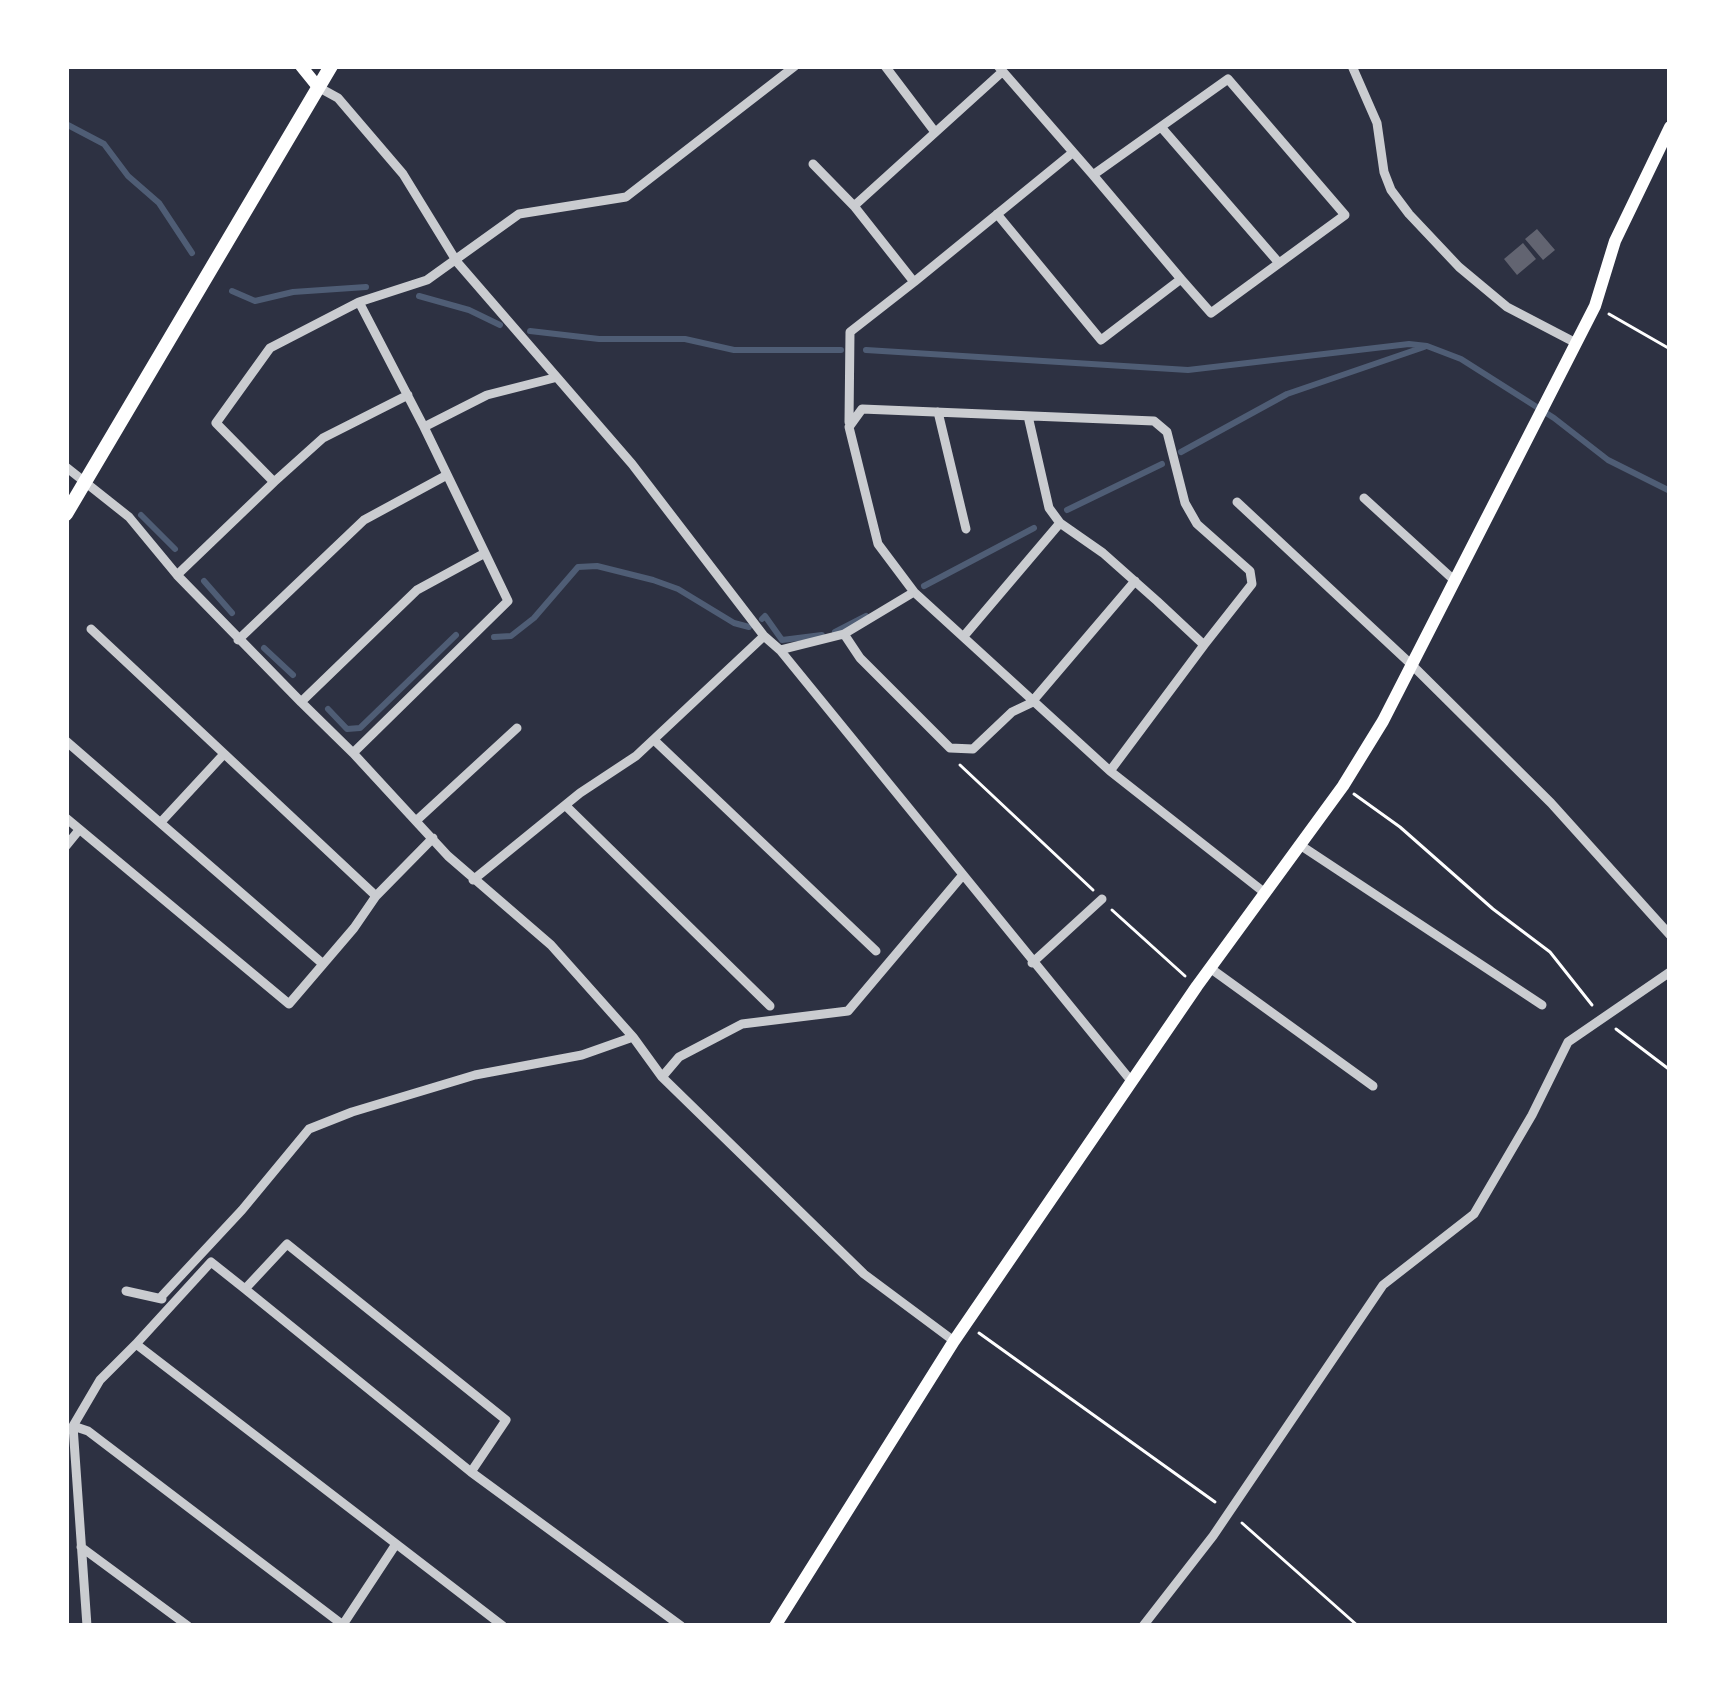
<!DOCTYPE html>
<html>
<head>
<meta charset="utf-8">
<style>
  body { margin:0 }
  #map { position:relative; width:1736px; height:1692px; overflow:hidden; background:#2d3142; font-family:"Varela Round",sans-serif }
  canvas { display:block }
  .frame { position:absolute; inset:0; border:69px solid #fff; pointer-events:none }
</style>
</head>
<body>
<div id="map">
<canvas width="1736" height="1692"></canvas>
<div class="frame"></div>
</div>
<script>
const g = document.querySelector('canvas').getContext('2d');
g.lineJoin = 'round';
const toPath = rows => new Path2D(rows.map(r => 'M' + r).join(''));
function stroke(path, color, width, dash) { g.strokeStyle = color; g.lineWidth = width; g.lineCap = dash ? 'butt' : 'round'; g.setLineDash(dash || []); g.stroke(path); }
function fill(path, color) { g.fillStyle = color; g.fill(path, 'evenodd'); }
stroke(toPath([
  [66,124,104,144,128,176,159,203,192,253],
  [232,291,255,301,293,292,366,287],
  [419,296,469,310,500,325],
  [530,331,599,339,685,339,734,350,841,350],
  [866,350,1188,370,1409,344,1427,346,1461,359,1554,418,1608,460,1670,491],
  [1181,452,1287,394,1424,347],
  [1067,510,1162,464],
  [141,515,175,549],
  [204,581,232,613],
  [924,586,1034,528],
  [762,619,765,616,782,640,822,635],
  [835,632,866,616],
  [494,637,511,636,534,618,578,567,597,566,653,580,678,589,734,623,749,627],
  [264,648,293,675],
  [328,709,347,729,360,728,456,635]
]), '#4f5d75', 6);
fill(toPath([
  [1537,229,1555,250,1543,260,1525,239],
  [1523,243,1536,259,1517,275,1504,259]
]), '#626471');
stroke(toPath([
  [1609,314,1670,349],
  [960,765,1093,890],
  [1354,794,1400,827,1493,909,1550,952,1592,1005],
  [1112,910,1185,976],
  [1616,1029,1670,1070],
  [979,1333,1215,1502],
  [1242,1523,1358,1626]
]), '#fff', 3);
stroke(toPath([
  [885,66,935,132],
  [1352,66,1377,123,1384,172,1391,190,1409,214,1459,267,1507,307,1576,343],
  [1002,72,854,206,914,282,1071,154],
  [318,87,338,98,403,174,457,262,632,464,764,636,780,650,1132,1082],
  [1161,127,1279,263],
  [813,164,854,206],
  [1093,175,1181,279],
  [997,214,1101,340,1181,279,1211,313,1345,215,1228,79,1093,175,998,66],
  [359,302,427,280,519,214,626,197,795,66],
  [408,395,323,438,274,482,216,423,270,348,359,302,424,427,485,553],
  [938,412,966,529],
  [1028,416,1049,508,1060,523],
  [849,422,850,332,914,282],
  [424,427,487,395,554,378],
  [66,467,129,517,177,575,301,702,417,590,485,553,508,601,353,753,301,702],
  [1364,498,1455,581],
  [1237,502,1414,667,1551,803,1670,935],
  [177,575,274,482],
  [914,592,878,544,849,427,862,409,1154,421,1167,432,1185,503,1197,524,1250,571,1252,584,1204,645],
  [91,629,376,896],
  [844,634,860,658,950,748,973,749,1012,712,1031,703,1135,581],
  [964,636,1060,523,1103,553,1157,601,1204,645,1110,771],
  [238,640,364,520,447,475],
  [780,650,844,634,914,592,1110,771,1265,893],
  [654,740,876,951],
  [66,741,323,964],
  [353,753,448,856,551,945,633,1037,662,1077,864,1274,954,1341],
  [566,806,770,1006],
  [66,818,289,1004,354,928,376,896,433,838],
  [417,820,517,728],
  [161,822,224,754],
  [1300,845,1542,1005],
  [66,846,79,830],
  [473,880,580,793,636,756,764,636],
  [1032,963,1102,899],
  [1210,968,1373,1086],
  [662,1077,679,1057,742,1024,848,1011,962,876],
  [245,1289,287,1244,506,1420,471,1472,245,1289,211,1262,136,1344,503,1626],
  [126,1291,162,1299],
  [160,1298,242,1210,309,1129,352,1112,475,1075,582,1055,633,1037],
  [73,1426,88,1431,343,1625],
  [471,1472,681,1626],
  [81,1547,188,1626],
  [87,1626,73,1426,100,1380,136,1344],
  [342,1626,396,1544],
  [1143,1626,1213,1536,1383,1285,1474,1214,1532,1115,1568,1042,1670,972]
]), '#caccd0', 9);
stroke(toPath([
  [301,66,318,87],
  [775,1626,954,1341,1197,986,1343,786,1383,721,1595,306,1615,241,1670,127]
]), '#fff', 12);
stroke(toPath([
  [66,514,331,66]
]), '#fff', 14);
</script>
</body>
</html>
